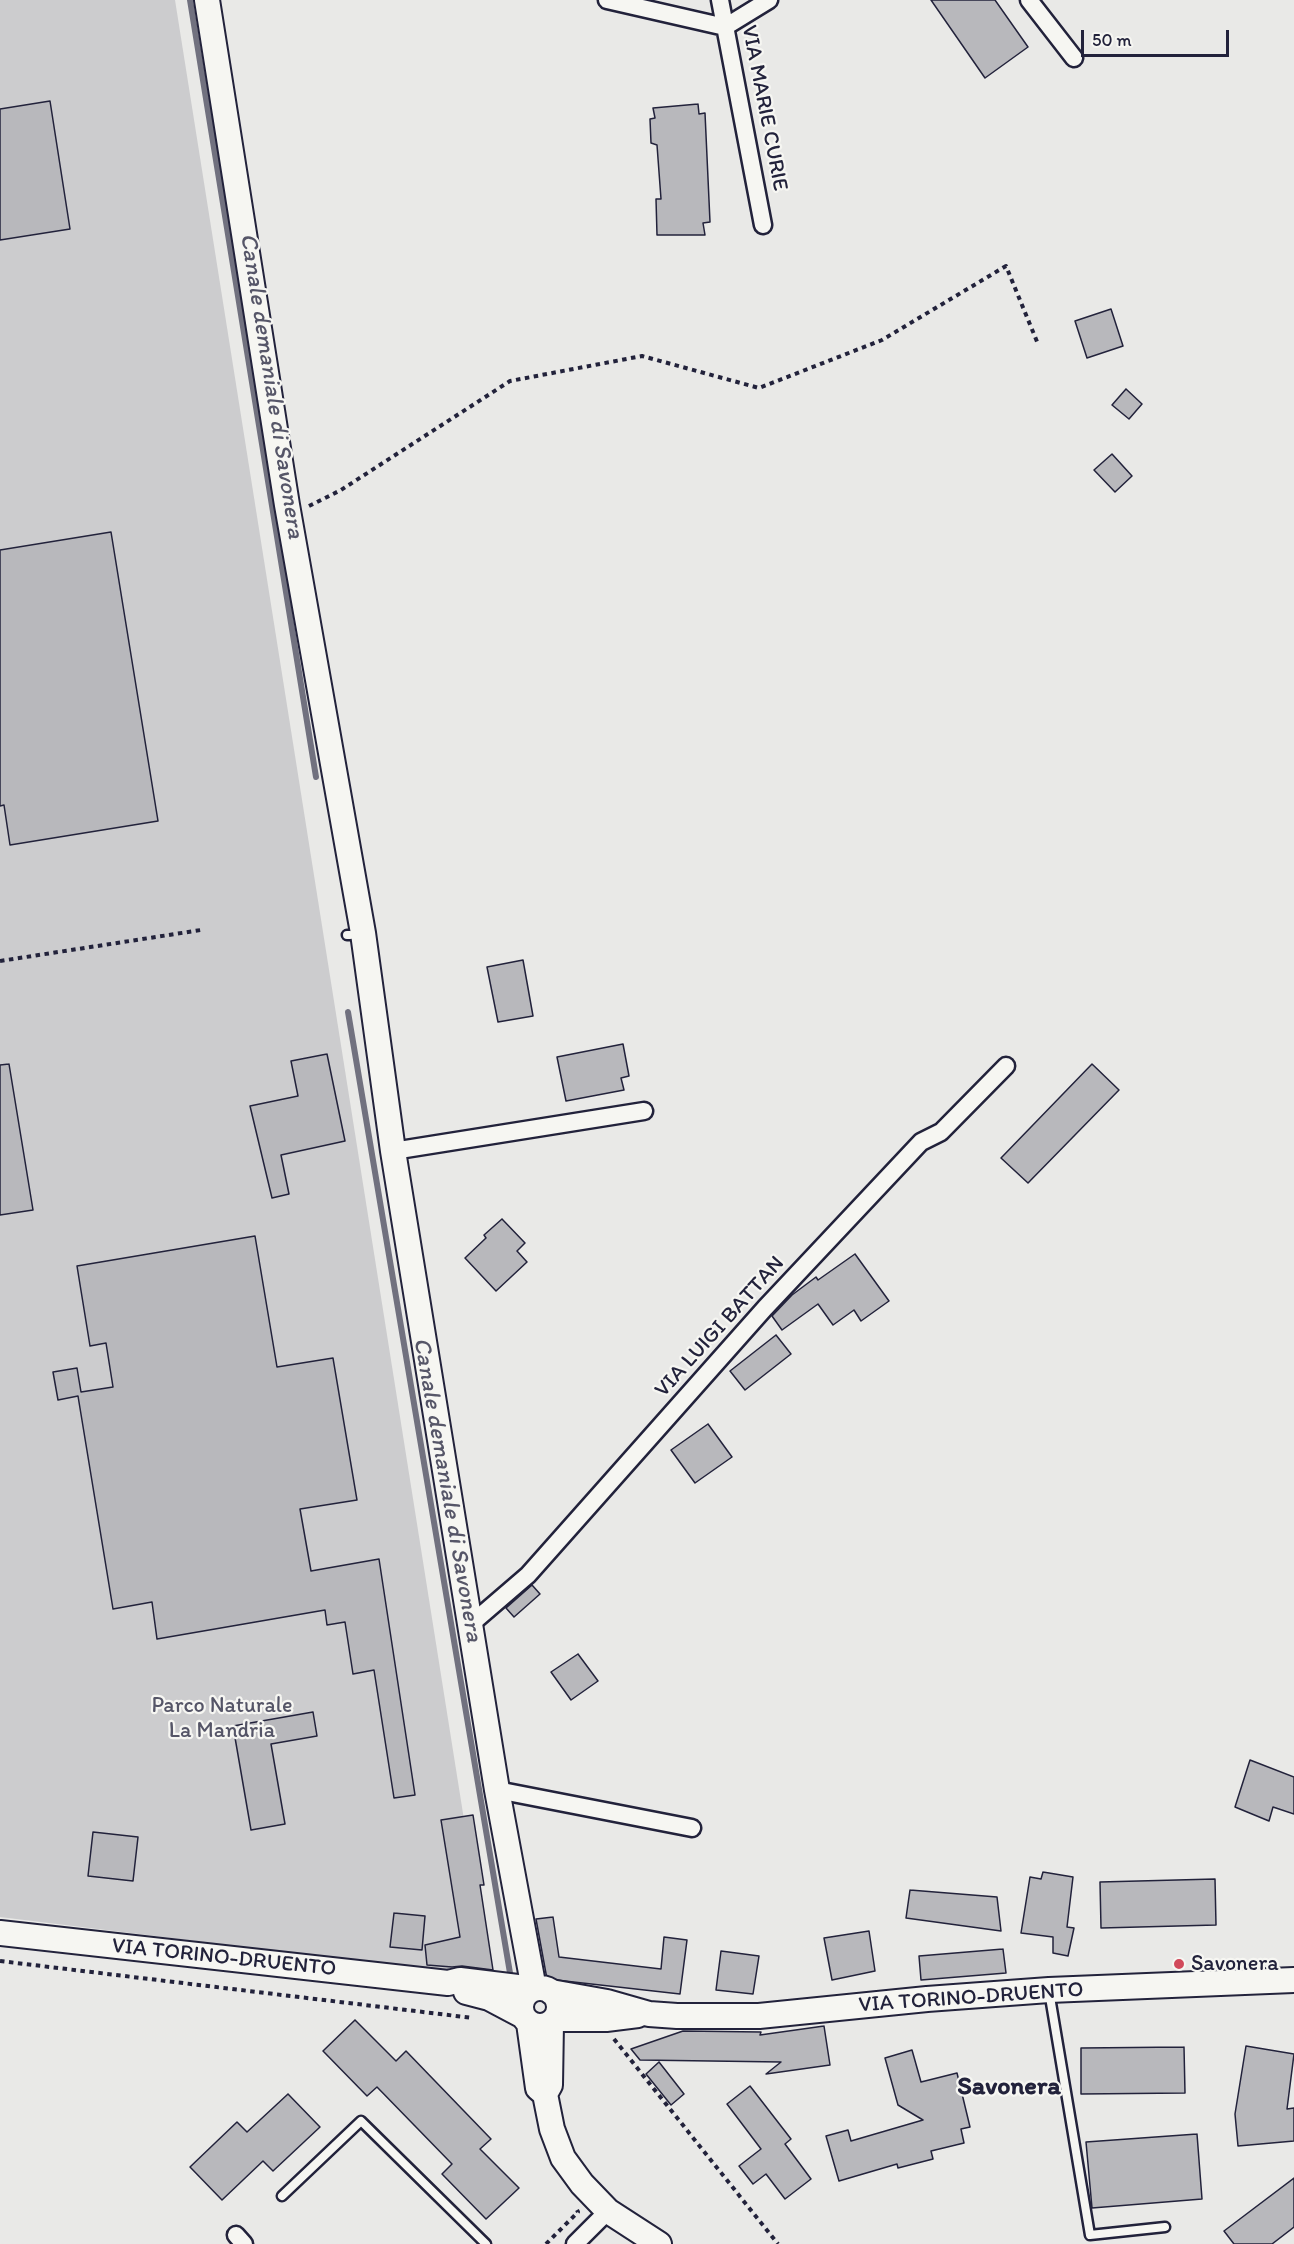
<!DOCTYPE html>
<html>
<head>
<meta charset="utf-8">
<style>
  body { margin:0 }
  #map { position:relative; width:1294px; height:2244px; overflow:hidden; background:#e9e9e7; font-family:Itim,sans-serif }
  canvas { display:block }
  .scale { position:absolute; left:1081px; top:30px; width:148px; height:27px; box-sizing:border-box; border:3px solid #22223b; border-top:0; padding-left:8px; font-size:18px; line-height:21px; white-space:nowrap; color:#22223b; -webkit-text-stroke:4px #f6f6f2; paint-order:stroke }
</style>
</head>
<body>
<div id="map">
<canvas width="1294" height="2244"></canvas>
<div class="scale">50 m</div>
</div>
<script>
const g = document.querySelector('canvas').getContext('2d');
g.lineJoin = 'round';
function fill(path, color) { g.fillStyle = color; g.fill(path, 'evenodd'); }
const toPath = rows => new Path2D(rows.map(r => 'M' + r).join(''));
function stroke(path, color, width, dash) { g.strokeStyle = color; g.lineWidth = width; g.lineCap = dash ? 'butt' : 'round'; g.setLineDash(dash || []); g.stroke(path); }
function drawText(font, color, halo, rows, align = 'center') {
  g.font = font + ' Itim,sans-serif'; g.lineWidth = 4.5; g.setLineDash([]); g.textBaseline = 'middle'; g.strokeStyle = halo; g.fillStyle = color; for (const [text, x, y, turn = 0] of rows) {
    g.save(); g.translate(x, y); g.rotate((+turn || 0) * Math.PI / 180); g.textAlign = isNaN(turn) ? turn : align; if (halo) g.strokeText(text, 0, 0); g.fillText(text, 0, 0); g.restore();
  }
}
fill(toPath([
  [0,0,175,0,489,1977,0,1917]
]), '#ccccce');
stroke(toPath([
  [190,0,316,777],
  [348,1012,510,1973]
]), '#71717f', 6);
const building = toPath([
  [931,0,995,0,1028,47,985,78,931,0],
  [50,101,70,229,0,240,0,109,50,101],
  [698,104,699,114,705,113,710,222,703,223,705,235,657,235,656,199,661,199,657,145,651,143,650,119,655,118,653,108,698,104],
  [1111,309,1123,346,1087,358,1075,321,1111,309],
  [1126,389,1142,404,1129,419,1112,405,1126,389],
  [1112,454,1132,476,1115,492,1094,470,1112,454],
  [111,532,158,821,10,845,4,805,0,806,0,550,111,532],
  [523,960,533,1016,498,1022,487,967,523,960],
  [623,1044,629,1076,621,1078,624,1090,566,1101,557,1057,623,1044],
  [327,1054,345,1141,281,1155,289,1194,272,1198,250,1106,298,1096,291,1061,327,1054],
  [9,1064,33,1210,0,1215,0,1065,9,1064],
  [1092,1064,1119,1090,1028,1183,1001,1158,1092,1064],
  [502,1219,525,1243,517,1251,527,1262,496,1291,465,1258,486,1238,484,1235,502,1219],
  [255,1236,277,1367,333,1358,357,1500,300,1509,311,1571,379,1559,415,1795,394,1798,374,1670,353,1674,345,1622,327,1625,325,1610,157,1639,152,1602,113,1609,78,1396,58,1400,53,1372,77,1368,81,1392,113,1387,106,1343,90,1346,77,1266,255,1236],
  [855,1254,889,1301,861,1321,854,1310,833,1325,818,1304,782,1330,772,1316,792,1295,816,1277,818,1280,855,1254],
  [776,1335,791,1354,745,1390,730,1371,776,1335],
  [708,1424,732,1457,695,1483,671,1450,708,1424],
  [532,1585,540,1594,514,1617,506,1608,532,1585],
  [578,1654,598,1681,571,1700,551,1672,578,1654],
  [313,1712,317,1736,271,1744,285,1824,251,1830,233,1726,313,1712],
  [1250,1760,1294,1777,1294,1814,1273,1807,1269,1821,1235,1807,1250,1760],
  [473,1815,484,1885,480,1885,493,1970,462,1966,452,1967,427,1965,425,1945,460,1937,441,1820,473,1815],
  [93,1832,138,1837,133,1881,88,1876,93,1832],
  [1043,1872,1073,1877,1067,1927,1074,1928,1068,1956,1053,1953,1053,1937,1021,1933,1030,1877,1041,1879,1043,1872],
  [1215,1879,1216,1925,1101,1928,1100,1882,1215,1879],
  [910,1890,997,1897,1001,1931,906,1918,910,1890],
  [394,1913,425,1916,422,1950,390,1947,394,1913],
  [553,1917,559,1957,661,1969,664,1937,687,1940,680,1994,547,1979,536,1919,553,1917],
  [869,1931,875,1971,832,1980,824,1938,869,1931],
  [1003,1949,1006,1973,921,1980,919,1956,1003,1949],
  [721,1951,759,1956,753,1994,716,1990,721,1951],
  [355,2020,396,2061,406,2051,491,2139,480,2149,519,2188,486,2219,442,2174,452,2164,377,2087,367,2096,323,2051,355,2020],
  [824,2026,830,2065,766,2074,781,2062,640,2060,631,2049,683,2031,761,2032,760,2035,824,2026],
  [1246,2046,1294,2054,1287,2109,1294,2108,1294,2141,1238,2146,1235,2114,1246,2046],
  [1184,2047,1185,2093,1081,2094,1081,2048,1184,2047],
  [912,2050,921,2082,957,2073,970,2127,961,2129,964,2143,931,2151,933,2159,898,2168,897,2164,839,2181,826,2136,848,2130,851,2141,923,2120,898,2105,885,2058,912,2050],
  [659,2062,684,2094,671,2105,646,2074,659,2062],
  [750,2086,791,2139,785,2144,811,2179,785,2199,766,2174,753,2184,739,2166,761,2149,727,2104,750,2086],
  [288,2094,320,2127,273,2171,263,2161,222,2200,190,2167,237,2122,247,2132,288,2094],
  [1197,2134,1202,2199,1092,2208,1086,2142,1197,2134],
  [1294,2178,1294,2227,1272,2244,1234,2244,1224,2231,1294,2178]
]);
fill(building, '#b8b8bc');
stroke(building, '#22223b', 1.5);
const lane = toPath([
  [347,935,350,935],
  [1049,1991,1090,2235,1165,2227],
  [282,2196,361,2121,486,2244]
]);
const street = toPath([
  [607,0,725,27,769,0],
  [720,0,763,225],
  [1029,0,1074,58],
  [393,1151,644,1111],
  [471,1624,528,1575,765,1308,921,1142,941,1132,1006,1066],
  [497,1790,692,1828],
  [236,2235,244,2244],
  [575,2244,608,2211]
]);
const secondary = toPath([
  [207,0,287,505,363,933,393,1151,497,1790,534,1989],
  [0,1933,448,1983,460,1980,534,1989],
  '521 2007a19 19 0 1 1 38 0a19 19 0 1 1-38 0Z',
  [466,1992,489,1998,523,2016],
  [551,1992,607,2002,649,2014,677,2016,759,2016,927,1999,1049,1990,1294,1980],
  [555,2019,606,2019,638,2015],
  [529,2023,538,2088,545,2094,552,2129,563,2158,582,2184,608,2211,659,2244],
  [545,2094,550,2085,551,2023]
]);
stroke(lane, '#22223b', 13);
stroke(street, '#22223b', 21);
stroke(secondary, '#22223b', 28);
stroke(toPath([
  [309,506,341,490,510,381,642,356,759,388,882,340,1006,266,1038,344],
  [0,961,201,930],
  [0,1961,473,2018],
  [614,2039,778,2244],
  [546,2244,578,2212,577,2210]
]), '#22223b', 4, [4.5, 4.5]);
stroke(lane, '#f6f6f2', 8);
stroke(street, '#f6f6f2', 16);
stroke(secondary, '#f6f6f2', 24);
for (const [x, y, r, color] of [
  [1179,1964,6,"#d1495b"]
]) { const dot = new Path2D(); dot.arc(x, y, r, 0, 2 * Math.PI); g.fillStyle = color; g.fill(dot); stroke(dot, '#f6f6f2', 2); }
drawText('22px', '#22223b', '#f6f6f2', [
  ["VIA MARIE CURIE",764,108,79],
  ["VIA LUIGI BATTAN",720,1327,-48],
  ["VIA TORINO-DRUENTO",224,1958,6],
  ["VIA TORINO-DRUENTO",971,1998,-4]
]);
drawText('22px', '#555567', '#f6f6f2', [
  ["Parco Naturale",222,1706],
  ["La Mandria",222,1731]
]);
drawText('22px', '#22223b', '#f6f6f2', [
  ["Savonera",1191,1964]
], 'left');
drawText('italic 24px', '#565668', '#f6f6f2', [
  ["Canale demaniale di Savonera",271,386,81],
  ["Canale demaniale di Savonera",447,1490,80]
]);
drawText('bold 26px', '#22223b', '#f6f6f2', [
  ["Savonera",1009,2087]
]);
</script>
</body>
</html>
